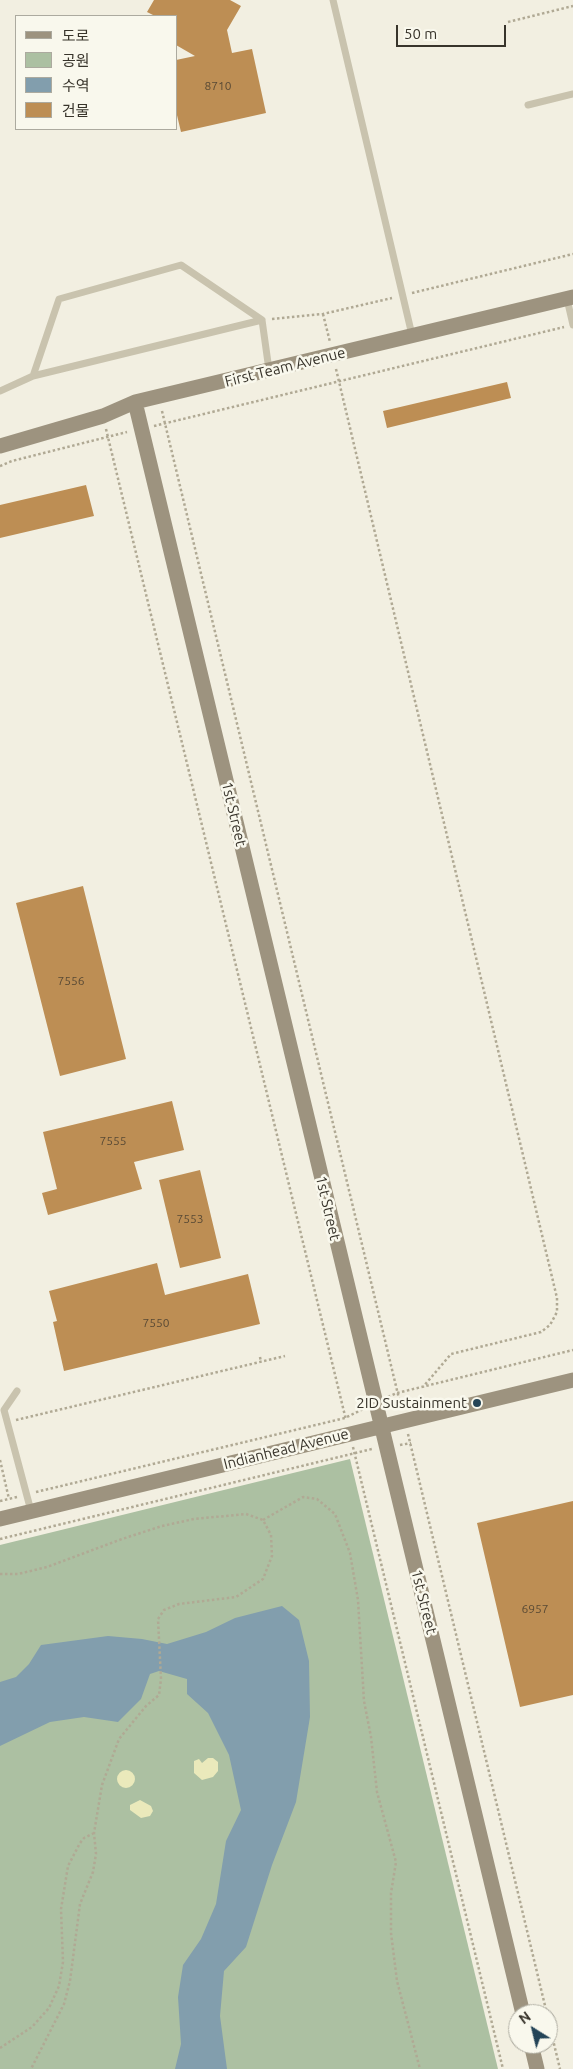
<!DOCTYPE html>
<html>
<head>
<meta charset="utf-8">
<style>
  body { margin:0 }
  #map { position:relative; width:573px; height:2069px; overflow:hidden; background:#f2efe1; font-family:Ubuntu,"Noto Sans KR",sans-serif }
  canvas { display:block }
  .legend { position:absolute; left:15px; top:15px; width:162px; height:115px; box-sizing:border-box; background:#f9f8ed; border:1px solid #acaa9f; margin:0; padding:6px 9px; list-style:none; font-size:15px; color:#38342b }
  .legend li { display:flex; align-items:center; gap:10px; height:25px }
  .legend b { width:25px; border:1px solid #acaa9f }
  .north { position:absolute; left:508px; top:2004px; width:50px; height:50px; box-sizing:border-box; background:#f9f8ed; border:1px solid #acaa9f; border-radius:50%; rotate:324deg; font-size:14px; font-weight:700; line-height:20px; text-align:center; color:#38342b }
  .north::after { content:''; display:block; margin:auto; width:18px; height:22px; background:#244457; clip-path:polygon(50% 0,100% 100%,50% 72%,0 100%) }
  .scale { position:absolute; left:396px; top:25px; width:110px; height:22px; box-sizing:border-box; border:2px solid #38342b; border-top:0; padding-left:6px; font-size:15px; line-height:18px; white-space:nowrap; color:#38342b; -webkit-text-stroke:4px #f9f8ed; paint-order:stroke }
</style>
</head>
<body>
<div id="map">
<canvas width="573" height="2069"></canvas>
<ul class="legend">
<li><b style="height:6px;background:#9d937f"></b>도로</li>
<li><b style="height:14px;background:#acc0a2"></b>공원</li>
<li><b style="height:14px;background:#829ead"></b>수역</li>
<li><b style="height:14px;background:#bd8e54"></b>건물</li>
</ul>
<div class="north">N</div>
<div class="scale">50 m</div>
</div>
<script>
const g = document.querySelector('canvas').getContext('2d');
g.lineJoin = 'round';
function fill(path, color) { g.fillStyle = color; g.fill(path, 'evenodd'); }
const toPath = rows => new Path2D(rows.map(r => 'M' + r).join(''));
function stroke(path, color, width, dash) { g.strokeStyle = color; g.lineWidth = width; g.lineCap = dash ? 'butt' : 'round'; g.setLineDash(dash || []); g.stroke(path); }
function drawText(font, color, halo, rows, align = 'center') {
  g.font = font + ' Ubuntu,sans-serif'; g.lineWidth = 5; g.setLineDash([]); g.textBaseline = 'middle'; g.strokeStyle = halo; g.fillStyle = color; for (const [text, x, y, turn = 0] of rows) {
    g.save(); g.translate(x, y); g.rotate((+turn || 0) * Math.PI / 180); g.textAlign = isNaN(turn) ? turn : align; if (halo) g.strokeText(text, 0, 0); g.fillText(text, 0, 0); g.restore();
  }
}
fill(toPath([
  [350,1459,498,2069,0,2069,0,1545]
]), '#acc0a2');
fill(toPath([
  [208,1758,213,1758,218,1762,218,1771,213,1777,202,1780,194,1773,194,1761,199,1759,202,1763],
  '117 1779a9 9 0 1 1 18 0a9 9 0 1 1-18 0Z',
  [140,1800,151,1806,153,1811,150,1816,141,1818,130,1810,130,1805]
]), '#eae9bb');
fill(toPath([
  [282,1606,299,1620,309,1661,310,1717,296,1802,272,1865,246,1947,224,1971,220,2016,227,2069,175,2069,181,2044,178,1997,183,1965,201,1939,216,1904,226,1841,241,1810,229,1755,208,1713,187,1694,187,1679,159,1671,150,1674,141,1699,118,1722,84,1717,50,1722,0,1746,0,1682,16,1677,29,1664,41,1645,108,1636,142,1639,167,1644,206,1632,235,1618]
]), '#829ead');
fill(toPath([
  [154,0,230,0,241,6,227,30,232,53,252,49,266,113,181,132,176,111,176,60,195,56,176,45,176,16,155,16,147,12],
  [507,382,511,398,387,428,383,411],
  [86,485,94,516,0,538,0,505],
  [83,886,126,1059,60,1076,16,903],
  [172,1101,184,1150,134,1162,142,1189,48,1215,42,1193,57,1189,43,1132],
  [200,1170,221,1258,180,1268,159,1180],
  [157,1263,165,1295,248,1274,260,1324,64,1371,53,1322,57,1321,49,1291],
  [573,1501,573,1695,520,1707,477,1523]
]), '#bd8e54');
stroke(toPath([
  [508,22,573,6],
  [412,293,573,254],
  [323,314,330,342],
  [272,319,323,314,392,298],
  [336,369,557,1298,557,1312,550,1325,541,1332,451,1354,423,1387],
  [162,411,401,1407],
  [154,426,564,327],
  [106,429,346,1420],
  [0,466,12,461,127,432],
  [260,1357,261,1362],
  [388,1397,397,1393,573,1350],
  [16,1420,285,1356],
  [408,1434,547,2014],
  [400,1445,411,1443],
  [353,1447,503,2069],
  [0,1460,9,1499],
  [36,1492,345,1418,363,1409],
  [0,1501,17,1497],
  [263,1520,303,1497,317,1499,335,1514,350,1553,358,1600,364,1701,371,1737,377,1792,396,1862,391,1893,391,1933,397,1981,420,2069],
  [0,1539,372,1449],
  [0,1574,18,1574,47,1567,122,1539,162,1526,194,1519,246,1514,263,1520,271,1535,272,1556,263,1579,236,1597,179,1604,164,1610,158,1619,161,1679,159,1695,146,1706,119,1739,102,1785,94,1833,96,1854,93,1872,80,1904,70,1981,64,2004,31,2069],
  [548,2019,560,2069],
  [0,2048,32,2027,49,2008,59,1986,63,1962,61,1909,68,1866,80,1843,84,1838,94,1833]
]), '#b0a994', 2.5, [2.5, 2.5]);
stroke(toPath([
  [333,0,412,335],
  [528,105,573,94],
  [567,299,573,325],
  [33,376,59,299,181,265,262,320],
  [0,391,33,376,262,320,269,370],
  [17,1391,4,1410,31,1511]
]), '#c9c3ae', 7);
stroke(toPath([
  [135,402,523,2014],
  [0,446,103,416,135,402,573,297],
  [0,1519,573,1380],
  [531,2044,537,2069]
]), '#9d937f', 15);
for (const [x, y, r, color] of [
  [477,1403,5,"#244457"]
]) { const dot = new Path2D(); dot.arc(x, y, r, 0, 2 * Math.PI); g.fillStyle = color; g.fill(dot); stroke(dot, '#f9f8ed', 2); }
drawText('12px', '#594a35', null, [
  ["8710",218,86],
  ["7556",71,981],
  ["7555",113,1141],
  ["7553",190,1219],
  ["7550",156,1323],
  ["6957",535,1609]
]);
drawText('15px', '#38342b', '#f9f8ed', [
  ["First Team Avenue",285,367,-14],
  ["1st Street",234,814,77],
  ["1st Street",328,1208,77],
  ["Indianhead Avenue",286,1449,-14],
  ["1st Street",424,1602,76]
]);
drawText('15px', '#38342b', '#f9f8ed', [
  ["2ID Sustainment",467,1403]
], 'right');
</script>
</body>
</html>
